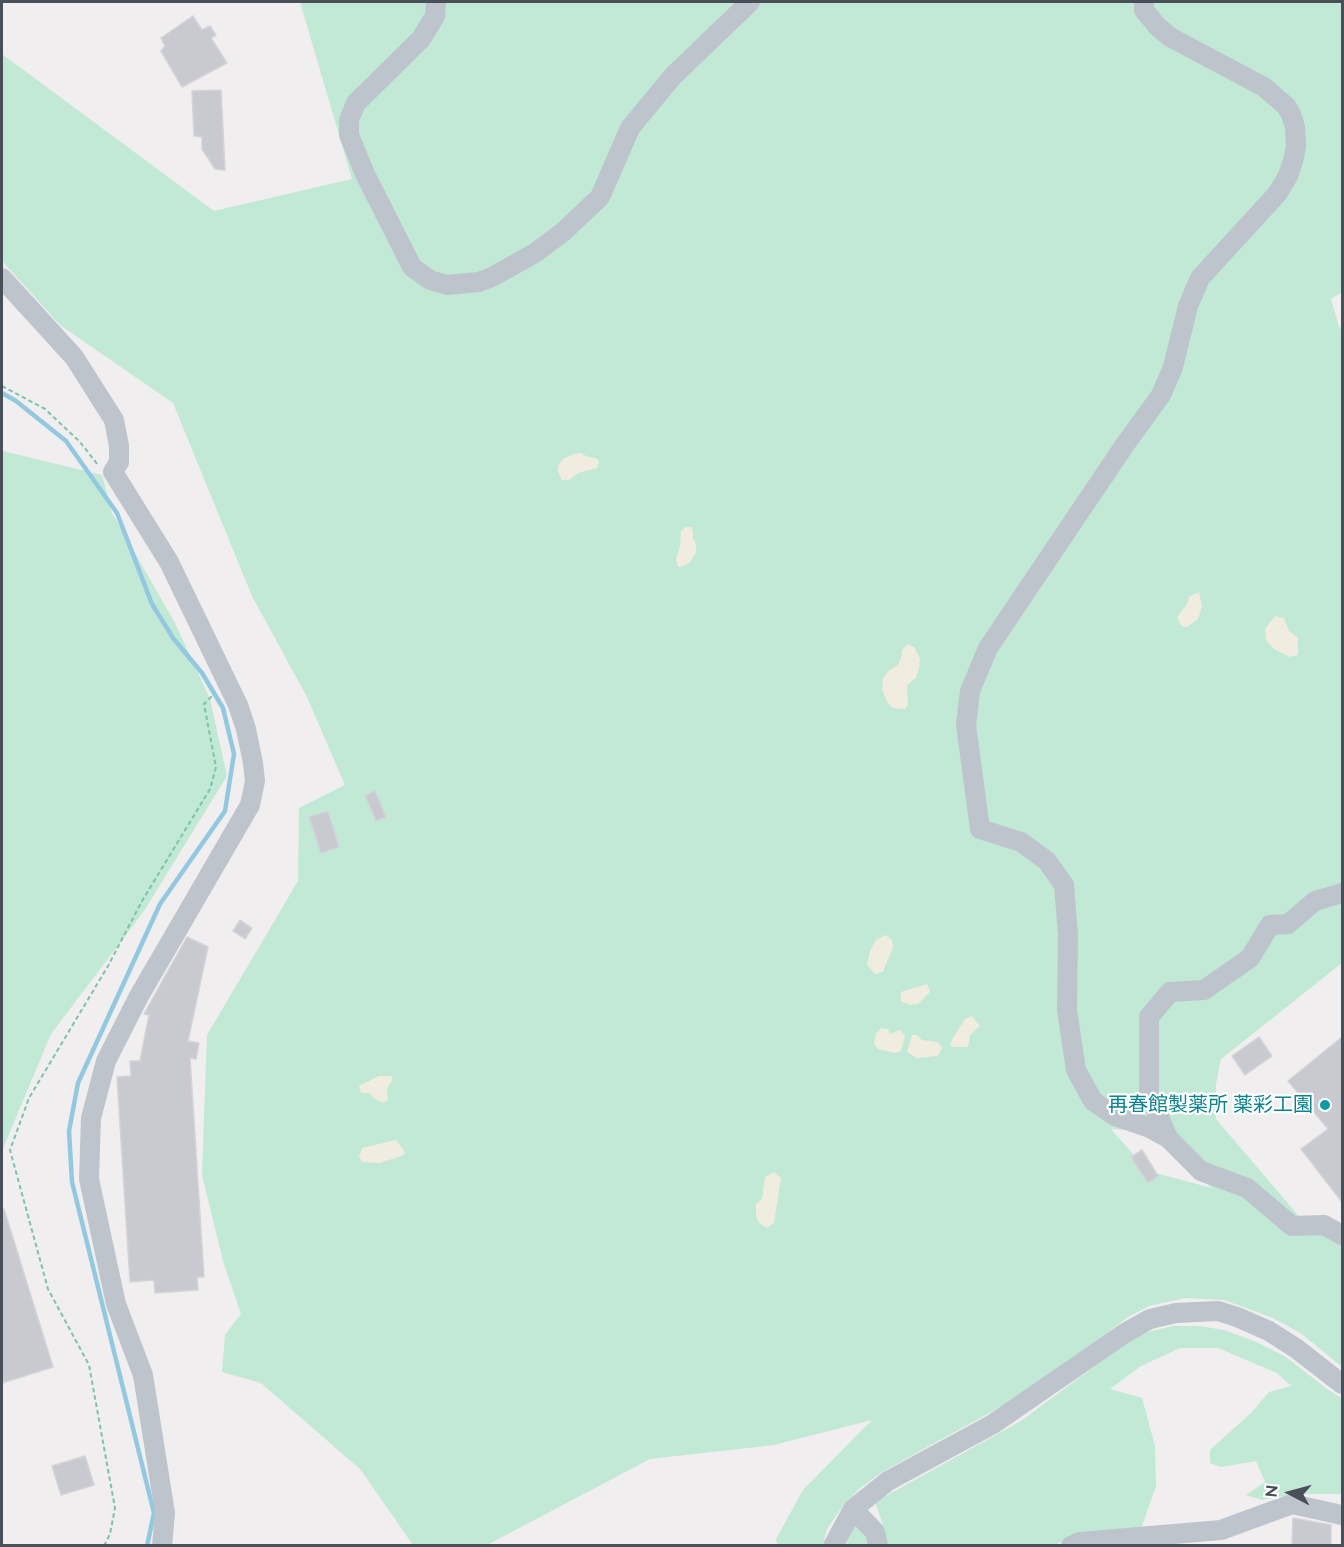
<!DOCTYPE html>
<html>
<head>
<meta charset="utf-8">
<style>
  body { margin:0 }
  #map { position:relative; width:1344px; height:1547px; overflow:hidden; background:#f0eeee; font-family:Raleway,sans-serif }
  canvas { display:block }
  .frame { position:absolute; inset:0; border:3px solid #484f59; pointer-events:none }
  .north { position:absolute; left:1260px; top:1463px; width:60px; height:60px; -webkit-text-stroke:4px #fff; paint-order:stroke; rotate:276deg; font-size:16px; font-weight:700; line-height:24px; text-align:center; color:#484f59 }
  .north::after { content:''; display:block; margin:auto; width:21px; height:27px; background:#484f59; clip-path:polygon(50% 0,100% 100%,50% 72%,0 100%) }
</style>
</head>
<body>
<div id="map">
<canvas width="1344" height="1547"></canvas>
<div class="frame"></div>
<div class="north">N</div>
</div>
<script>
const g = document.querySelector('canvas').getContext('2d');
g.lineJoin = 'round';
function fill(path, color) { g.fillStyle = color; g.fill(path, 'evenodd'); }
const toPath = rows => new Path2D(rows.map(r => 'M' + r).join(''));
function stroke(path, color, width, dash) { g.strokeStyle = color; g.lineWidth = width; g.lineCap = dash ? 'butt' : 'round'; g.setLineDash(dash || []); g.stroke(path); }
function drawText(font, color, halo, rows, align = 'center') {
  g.font = font + ' Raleway,"Noto Sans JP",sans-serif'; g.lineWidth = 4.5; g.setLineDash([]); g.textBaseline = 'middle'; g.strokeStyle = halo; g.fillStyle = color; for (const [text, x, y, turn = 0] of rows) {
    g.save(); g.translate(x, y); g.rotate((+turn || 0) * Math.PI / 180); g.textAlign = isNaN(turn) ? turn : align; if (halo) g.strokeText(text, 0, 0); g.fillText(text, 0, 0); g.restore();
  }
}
fill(toPath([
  [300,2,1342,2,1342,292,1331,299,1340,330,1342,317,1342,963,1221,1059,1216,1084,1216,1119,1303,1221,1342,1244,1342,1367,1302,1334,1273,1318,1224,1300,1186,1298,1149,1306,1128,1317,1033,1389,882,1472,859,1489,844,1504,827,1529,822,1546,777,1545,776,1539,803,1490,872,1420,774,1445,650,1459,487,1545,413,1545,361,1470,261,1383,222,1372,225,1335,241,1314,223,1261,202,1175,207,1035,298,881,299,808,345,785,307,697,252,596,173,403,60,325,2,261,2,54,214,211,352,179],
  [1142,1114,1169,1151,1212,1188,1148,1171,1111,1129,1131,1130],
  [3,451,102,475,112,513,175,623,210,699,227,776,144,911,51,1034,2,1151],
  [1173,1326,1199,1326,1224,1330,1254,1341,1286,1357,1327,1389,1342,1398,1342,1494,1293,1494,1262,1500,1246,1495,1265,1482,1256,1461,1221,1467,1210,1463,1210,1450,1251,1413,1269,1392,1291,1386,1277,1373,1218,1348,1180,1348,1141,1366,1110,1389,1142,1398,1155,1446,1156,1486,1141,1529,1082,1534,1054,1545,886,1545,884,1528,875,1502,1021,1421,1122,1346,1144,1333],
  [855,1525,867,1534,868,1545,845,1546]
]), '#c1e9d5');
fill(toPath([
  [581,453,586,456,598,459,599,463,597,468,578,473,569,480,562,480,558,472,558,466,563,459,573,454],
  [686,527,691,527,693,531,693,538,696,544,696,553,689,563,681,567,678,567,676,559,680,546,681,531],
  [1199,592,1202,607,1198,619,1187,627,1184,627,1180,624,1177,617,1187,604,1189,597],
  [1275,616,1284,618,1289,631,1298,638,1298,655,1290,657,1274,649,1266,640,1265,629],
  [908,644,914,647,920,658,919,668,916,678,907,685,908,705,905,709,893,708,887,702,882,689,883,679,888,671,897,666,901,658,902,650],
  [886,935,892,940,893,947,883,972,875,974,867,965,870,951,876,940],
  [927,984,930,992,918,1004,910,1005,901,1001,901,992],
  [972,1016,980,1026,970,1035,968,1047,953,1047,950,1045,953,1038,965,1019],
  [881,1028,888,1029,890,1034,900,1030,905,1036,901,1051,895,1053,878,1049,874,1044,876,1034],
  [912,1035,916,1035,922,1040,938,1042,942,1048,938,1056,917,1058,910,1054,907,1052],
  [379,1076,391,1076,393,1080,387,1088,388,1100,383,1103,377,1100,369,1093,361,1093,359,1086],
  [396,1140,405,1152,404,1155,380,1163,362,1162,359,1156,362,1148],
  [774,1172,781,1178,774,1223,767,1228,759,1223,756,1216,756,1204,762,1199,765,1177]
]), '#f0ede0');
stroke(toPath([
  [2,393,16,401,66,441,117,513,152,604,173,638,202,673,223,708,234,754,225,811,160,904,78,1083,69,1131,72,1182,154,1513,147,1546]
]), '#93c8e1', 4.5);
const building = toPath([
  [193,16,202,30,210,26,216,35,211,38,227,63,182,87,161,51,165,46,161,38,193,16],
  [221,90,225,170,215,169,202,149,202,137,194,136,192,91,221,90],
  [375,791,386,817,376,821,365,795,375,791],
  [328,811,339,847,321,853,309,817,328,811],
  [240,920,252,928,245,939,233,931,240,920],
  [187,937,208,947,188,1041,199,1043,196,1059,190,1058,204,1277,197,1277,198,1290,155,1293,154,1280,130,1282,117,1077,131,1076,130,1061,140,1061,149,1015,144,1014,187,937],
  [1259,1037,1272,1056,1245,1075,1232,1056,1259,1037],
  [1342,1037,1342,1202,1301,1149,1328,1129,1288,1081,1342,1037],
  [1142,1150,1158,1176,1148,1183,1131,1157,1142,1150],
  [4,1209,53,1367,2,1383,2,1210,4,1209],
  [85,1456,94,1485,61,1495,52,1466,85,1456],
  [1293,1518,1331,1525,1331,1545,1292,1545,1293,1518]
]);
fill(building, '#c9cad0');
stroke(building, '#d2d4d9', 1.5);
stroke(toPath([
  [2,386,45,409,80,442,98,465],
  [104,1546,110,1534,115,1508,89,1365,48,1289,10,1150,29,1098,108,966,142,901,210,789,216,767,204,704,214,694]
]), '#7dc3a9', 2, [4.5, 3]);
stroke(toPath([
  [436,2,435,16,421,39,356,103,349,120,349,135,365,174,412,267,430,280,447,285,479,282,492,277,535,253,563,232,600,197,630,128,673,76,750,2],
  [1144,2,1144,10,1157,26,1170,37,1264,87,1286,106,1291,114,1295,127,1296,147,1293,161,1288,176,1277,194,1200,278,1188,306,1173,367,1161,395,1124,446,988,648,970,691,966,725,980,829,1021,842,1047,861,1064,885,1068,935,1067,1010,1076,1070,1093,1101,1115,1116,1150,1128,1168,1138,1201,1171,1247,1188,1292,1226,1324,1225,1342,1235],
  [2,278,74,357,114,420,119,446,119,462,113,472,169,562,238,705,246,729,253,763,255,781,250,805,139,996,106,1061,91,1118,89,1179,116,1304,143,1375,165,1513,162,1546],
  [1168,1138,1149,1094,1149,1017,1170,992,1204,990,1250,958,1270,925,1288,924,1315,901,1342,893],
  [853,1509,875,1532,878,1546],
  [833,1546,853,1509,888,1481,993,1424,1125,1333,1150,1319,1176,1313,1218,1311,1237,1317,1269,1331,1297,1349,1342,1384],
  [1071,1546,1080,1542,1221,1530,1292,1504,1342,1515]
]), '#bec4cb', 20);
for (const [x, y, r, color] of [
  [1325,1105,6,"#0f9aa8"]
]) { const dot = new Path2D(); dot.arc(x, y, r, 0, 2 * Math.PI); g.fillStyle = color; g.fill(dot); stroke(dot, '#fff', 2); }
drawText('20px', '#0d838f', '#fff', [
  ["再春館製薬所 薬彩工園",1313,1105]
], 'right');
</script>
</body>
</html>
